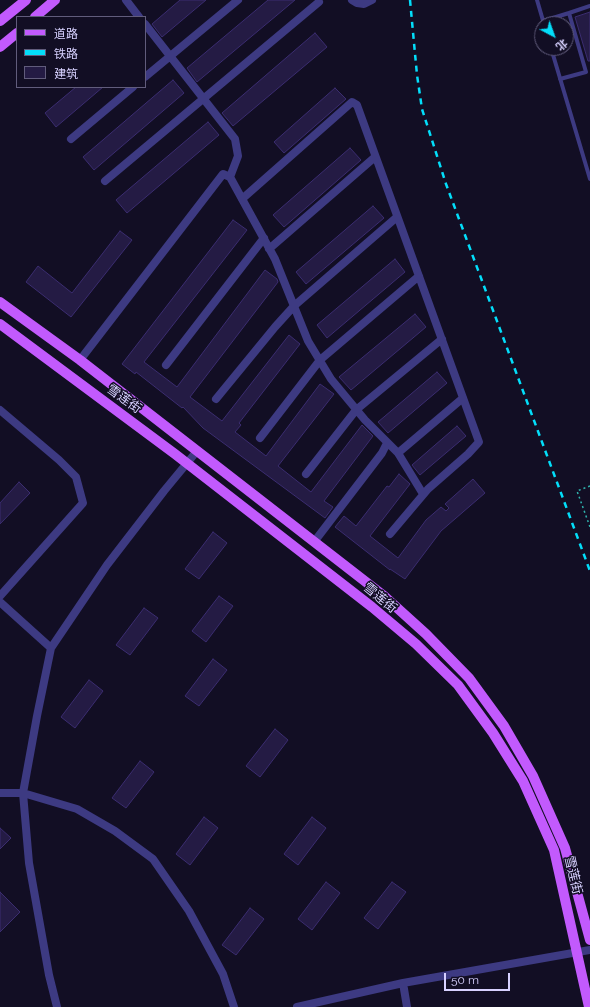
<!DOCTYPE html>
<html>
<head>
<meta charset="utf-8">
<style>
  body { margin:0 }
  #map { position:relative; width:590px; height:1007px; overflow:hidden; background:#120e24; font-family:Raleway,"Noto Sans SC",sans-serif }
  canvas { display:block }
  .legend { position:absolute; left:16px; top:16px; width:130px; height:72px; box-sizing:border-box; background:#120e24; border:1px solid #615c7c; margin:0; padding:5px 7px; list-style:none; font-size:12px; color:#d7d1ff }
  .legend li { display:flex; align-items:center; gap:8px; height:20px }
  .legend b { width:20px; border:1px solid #615c7c }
  .north { position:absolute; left:534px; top:16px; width:40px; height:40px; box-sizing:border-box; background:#120e24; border:1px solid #615c7c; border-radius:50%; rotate:139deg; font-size:11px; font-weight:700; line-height:16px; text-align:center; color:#d7d1ff }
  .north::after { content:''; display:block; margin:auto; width:14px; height:18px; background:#03defa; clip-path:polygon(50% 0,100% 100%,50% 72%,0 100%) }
  .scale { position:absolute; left:444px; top:973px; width:66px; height:18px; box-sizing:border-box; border:2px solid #d7d1ff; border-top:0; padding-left:5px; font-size:12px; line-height:14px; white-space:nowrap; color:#d7d1ff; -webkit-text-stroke:3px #120e24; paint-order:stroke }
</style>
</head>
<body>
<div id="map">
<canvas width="590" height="1007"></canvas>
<ul class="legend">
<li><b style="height:5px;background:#c25afd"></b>道路</li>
<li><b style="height:5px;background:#03defa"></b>铁路</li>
<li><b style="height:11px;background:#241b44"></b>建筑</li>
</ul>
<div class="north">北</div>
<div class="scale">50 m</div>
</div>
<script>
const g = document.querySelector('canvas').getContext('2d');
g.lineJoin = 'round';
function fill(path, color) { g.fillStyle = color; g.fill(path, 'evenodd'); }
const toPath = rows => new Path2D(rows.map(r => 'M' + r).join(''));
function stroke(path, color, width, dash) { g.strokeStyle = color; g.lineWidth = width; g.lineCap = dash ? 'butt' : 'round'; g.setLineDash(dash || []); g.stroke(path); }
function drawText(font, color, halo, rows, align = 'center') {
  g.font = font + ' Raleway,"Noto Sans SC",sans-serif'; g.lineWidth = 3; g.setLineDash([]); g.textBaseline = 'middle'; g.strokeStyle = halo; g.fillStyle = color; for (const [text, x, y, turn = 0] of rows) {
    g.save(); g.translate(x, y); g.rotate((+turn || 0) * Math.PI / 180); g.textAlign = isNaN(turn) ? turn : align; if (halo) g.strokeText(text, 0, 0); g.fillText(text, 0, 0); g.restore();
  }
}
const building = toPath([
  [180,0,206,0,162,37,152,24,180,0],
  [268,0,295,0,197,82,187,68,268,0],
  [590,12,590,61,588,61,575,17,590,12],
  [315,33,327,47,233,126,222,113,315,33],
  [173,80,184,93,94,170,83,157,173,80],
  [76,87,103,87,56,127,45,113,76,87],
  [335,88,346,99,284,153,274,142,335,88],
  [208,122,219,135,127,213,116,200,208,122],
  [350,148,361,160,284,227,273,215,350,148],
  [373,206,384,218,306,284,296,272,373,206],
  [233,220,247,230,144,362,177,387,265,270,277,279,278,282,190,397,222,421,289,335,300,344,239,423,241,425,235,432,266,456,320,384,334,394,278,466,311,492,362,425,373,436,324,501,333,507,325,518,203,428,183,407,182,408,136,372,135,374,122,364,233,220],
  [120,231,132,240,71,317,26,282,38,266,72,293,120,231],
  [395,259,405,272,327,338,317,325,395,259],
  [415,314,426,327,351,390,339,377,415,314],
  [437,372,447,383,388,433,378,422,437,372],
  [457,426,466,436,420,475,412,465,457,426],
  [399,474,410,484,370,536,398,558,426,520,441,507,446,511,449,508,445,504,473,479,485,493,441,531,405,579,390,569,390,570,335,527,344,516,356,526,387,486,389,487,399,474],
  [19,482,30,493,0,524,0,503,19,482],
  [213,532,227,543,199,579,185,569,213,532],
  [219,596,233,606,206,642,192,631,219,596],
  [144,608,158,618,130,655,116,645,144,608],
  [213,659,227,670,199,706,185,696,213,659],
  [89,680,103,691,75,728,61,717,89,680],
  [275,729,288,740,260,777,246,766,275,729],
  [140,761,154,772,126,808,112,798,140,761],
  [204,817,218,828,190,865,176,854,204,817],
  [312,817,326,828,298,865,284,854,312,817],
  [0,828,11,838,0,849,0,828],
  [326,882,340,893,312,930,298,919,326,882],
  [392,882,406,892,378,929,364,918,392,882],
  [0,892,20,912,0,932,0,892],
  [250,908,264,919,236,955,222,945,250,908]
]);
fill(building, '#241b44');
stroke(building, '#3b2d70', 1);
stroke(toPath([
  [590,486,577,491,590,527]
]), '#30b4ae', 1.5, [2, 3]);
stroke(toPath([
  [537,0,544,24],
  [543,21,569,13],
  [551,48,590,179],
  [560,79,586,72,569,13,590,6]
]), '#3d3a82', 4);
stroke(toPath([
  [126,0,139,17],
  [352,0,357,3,364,4,372,0],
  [145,24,235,139,238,156,230,177],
  [145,77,238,0],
  [71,139,133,87],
  [105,181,319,2],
  [242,199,352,102,357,105,479,442,468,454,428,489,390,534],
  [269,249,375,157],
  [80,360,223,174,230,177,275,259,308,341,331,379,365,420,398,453,423,494],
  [166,365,264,238],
  [216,399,275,327,294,306,397,217],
  [0,410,59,460,76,477,83,503,0,596],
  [260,438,320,360,419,276],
  [398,453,463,398],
  [306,474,356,410,442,339],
  [314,542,382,453,387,443],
  [0,602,51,648],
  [0,793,23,793,77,809,115,831,153,859,189,911,223,974,234,1007],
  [403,983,407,1007],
  [57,1007,49,975,29,863,23,793,37,716,51,648,107,565,164,491,197,451],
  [297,1007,403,983,590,950]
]), '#3d3a82', 8);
stroke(toPath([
  [35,17,55,0],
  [0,21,26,0],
  [0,47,17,33],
  [0,302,80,360,384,596,426,634,469,678,504,726,533,776,565,848,590,940],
  [0,324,175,454,372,607,416,644,458,685,493,733,523,781,554,850,589,1007]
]), '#c25afd', 10);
stroke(toPath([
  [410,0,417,75,422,109,446,184,590,571]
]), '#03defa', 2.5, [6, 5]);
drawText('13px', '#d7d1ff', '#120e24', [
  ["雪莲街",124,399,36],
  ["雪莲街",380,598,39],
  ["雪莲街",573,875,77]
]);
</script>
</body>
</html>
